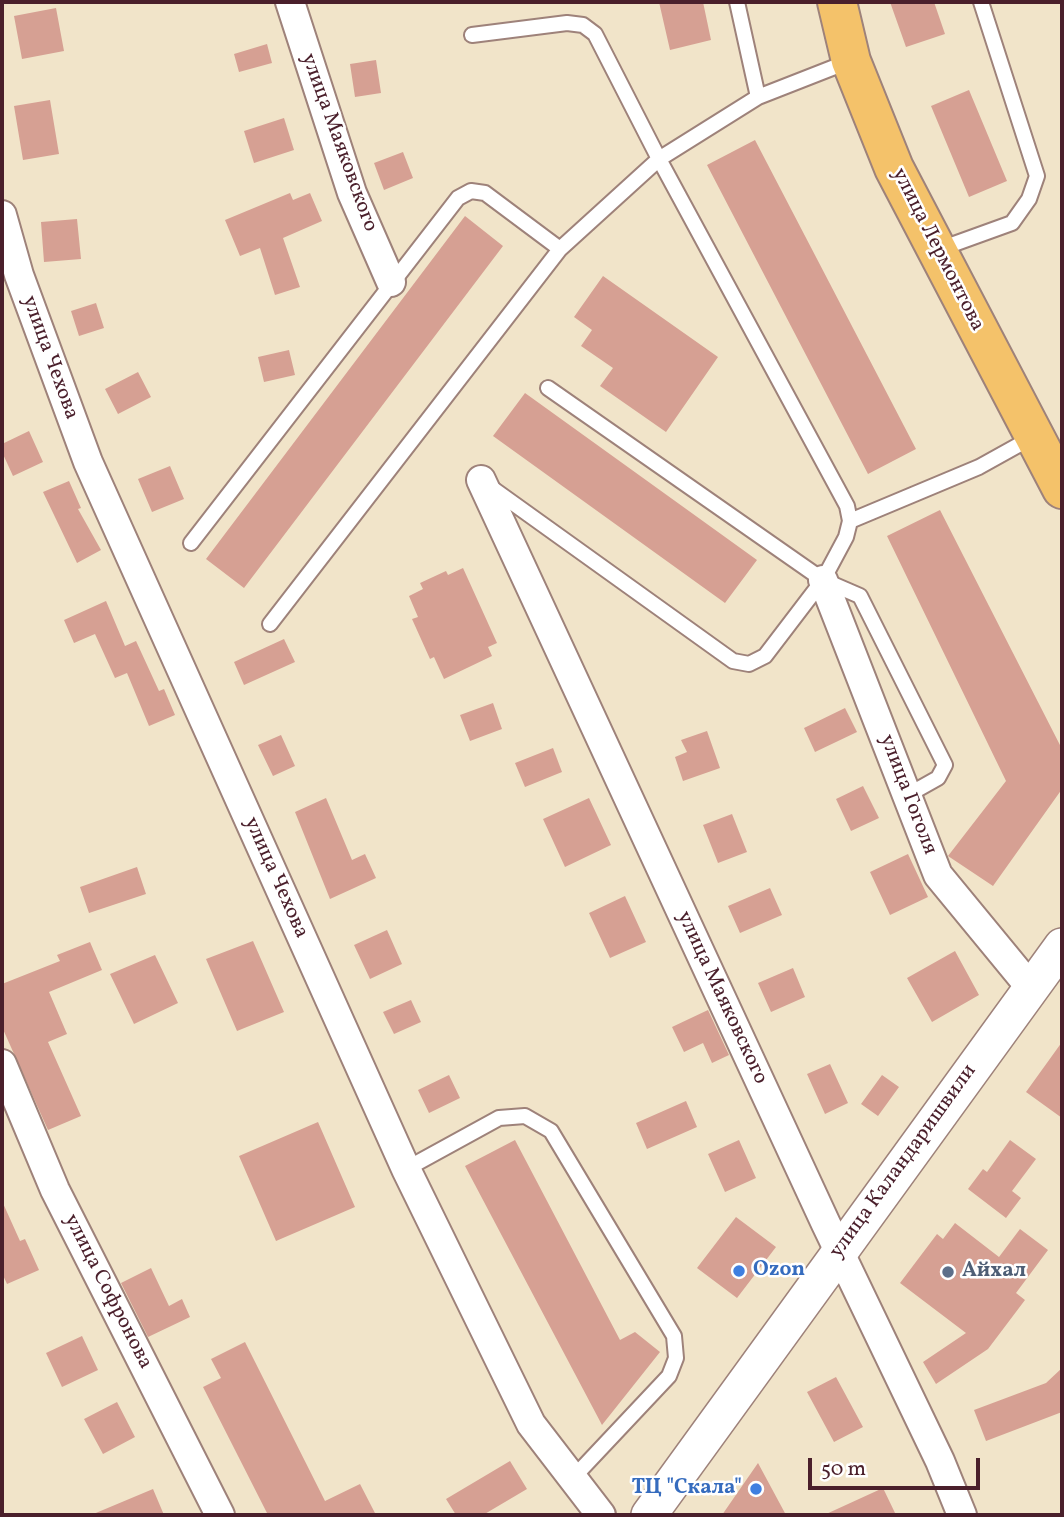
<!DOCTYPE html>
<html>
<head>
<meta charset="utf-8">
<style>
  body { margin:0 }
  #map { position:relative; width:1064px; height:1517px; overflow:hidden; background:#f1e4c9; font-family:Vollkorn,serif }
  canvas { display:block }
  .frame { position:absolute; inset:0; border:4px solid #4a1f2b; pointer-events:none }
  .scale { position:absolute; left:808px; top:1458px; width:172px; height:32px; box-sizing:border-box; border:4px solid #4a1f2b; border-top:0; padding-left:9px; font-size:21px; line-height:24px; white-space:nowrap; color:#4a1f2b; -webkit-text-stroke:5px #fff; paint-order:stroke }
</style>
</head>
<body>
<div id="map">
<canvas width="1064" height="1517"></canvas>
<div class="frame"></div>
<div class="scale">50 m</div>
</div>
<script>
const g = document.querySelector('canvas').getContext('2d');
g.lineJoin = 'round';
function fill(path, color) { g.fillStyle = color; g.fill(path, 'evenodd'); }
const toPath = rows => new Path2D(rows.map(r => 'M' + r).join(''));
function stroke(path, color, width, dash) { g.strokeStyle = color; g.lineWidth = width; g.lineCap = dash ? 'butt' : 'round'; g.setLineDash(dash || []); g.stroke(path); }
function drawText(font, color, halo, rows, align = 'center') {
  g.font = font + ' Vollkorn,serif'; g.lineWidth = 5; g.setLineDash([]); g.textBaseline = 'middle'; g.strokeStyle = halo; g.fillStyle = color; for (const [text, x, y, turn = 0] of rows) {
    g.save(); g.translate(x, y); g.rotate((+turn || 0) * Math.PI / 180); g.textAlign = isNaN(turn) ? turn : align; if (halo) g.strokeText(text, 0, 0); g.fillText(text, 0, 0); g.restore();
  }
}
fill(toPath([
  [659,2,703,2,711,40,670,50],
  [890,2,934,2,945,34,906,47],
  [56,8,64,51,22,59,14,16],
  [267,44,272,63,239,72,234,54],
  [376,60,381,93,355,97,350,64],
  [969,90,1007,181,969,197,931,106],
  [50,100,59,154,23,160,14,106],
  [284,118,294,150,254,163,244,131],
  [755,140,916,449,868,474,707,165],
  [403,152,413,178,384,190,374,163],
  [290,193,293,200,310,193,322,221,283,238,300,287,275,295,260,248,240,256,225,220],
  [465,216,503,246,244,588,206,559],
  [77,219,81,259,44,262,41,222],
  [603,276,718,357,666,432,600,386,613,368,581,346,592,330,574,317],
  [96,303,104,328,79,336,71,311],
  [289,350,295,375,264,382,258,357],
  [138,372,151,397,118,414,105,389],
  [525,393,757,560,725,603,493,436],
  [29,431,43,462,13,476,2,452,2,444],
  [170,466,184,499,152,512,138,479],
  [69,481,81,508,78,509,101,550,77,563,43,492],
  [940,510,1062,749,1062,789,993,886,948,856,1006,781,887,536],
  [463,568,497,643,488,647,492,656,444,679,434,657,430,659,412,619,418,617,409,596,423,589,420,583,446,571,448,575],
  [106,601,125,646,136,641,159,691,164,689,175,715,149,726,127,673,115,678,95,634,74,643,64,620],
  [284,639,295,662,244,685,234,662],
  [493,703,502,729,470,741,460,715],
  [845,708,857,732,815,752,804,728],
  [707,731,720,768,683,781,675,757,687,752,681,740],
  [281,735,295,766,273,776,258,745],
  [553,748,562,772,525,787,515,763],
  [863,786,879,818,851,831,836,799],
  [326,798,352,860,365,854,376,878,330,899,295,812],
  [589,798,611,845,565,867,543,819],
  [732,814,747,852,718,863,703,825],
  [908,854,928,897,890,915,870,872],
  [137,867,146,894,89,913,80,887],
  [770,888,782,915,740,933,728,906],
  [625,896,646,942,610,958,589,913],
  [387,930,402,964,370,979,354,945],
  [253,941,284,1012,237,1031,206,959],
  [90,942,102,970,49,992,67,1034,48,1042,81,1116,48,1130,2,1027,2,984,60,961,57,955],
  [955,951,979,995,932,1022,907,978],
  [155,955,178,1003,134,1024,110,974],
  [793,968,805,997,771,1012,758,983],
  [411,1000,421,1022,394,1034,383,1012],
  [708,1010,729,1055,712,1063,703,1043,684,1052,672,1027],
  [1062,1042,1062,1118,1026,1092],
  [830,1064,848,1103,825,1114,807,1074],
  [449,1075,460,1098,429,1113,418,1090],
  [882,1075,899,1087,878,1116,861,1104],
  [686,1101,697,1127,647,1149,636,1123],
  [318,1122,355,1207,276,1241,239,1156],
  [515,1140,620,1340,635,1332,660,1352,602,1425,465,1166],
  [739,1140,756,1178,725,1192,708,1154],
  [1010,1140,1036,1159,1012,1191,1021,1198,1006,1218,968,1189,983,1169,987,1172],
  [2,1201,20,1241,25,1239,39,1270,7,1284,2,1273],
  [736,1217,776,1247,737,1298,697,1268],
  [955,1223,999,1257,1020,1229,1048,1250,1016,1293,1025,1300,988,1349,936,1384,923,1362,966,1333,900,1283,937,1234,943,1239],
  [151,1268,169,1306,182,1299,190,1317,148,1337,121,1283],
  [82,1336,98,1370,62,1387,46,1353],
  [245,1342,325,1501,360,1484,376,1515,268,1515,203,1387,221,1378,211,1359],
  [1062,1368,1062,1412,986,1441,974,1410,1046,1383],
  [836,1377,863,1427,834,1442,807,1392],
  [117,1402,135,1437,103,1454,84,1419],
  [510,1461,527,1489,483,1515,456,1515,446,1499],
  [758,1463,786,1515,722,1515],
  [883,1488,896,1515,824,1515],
  [153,1489,164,1515,91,1515]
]), '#d6a093');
const service = toPath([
  [737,2,758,97],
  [940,249,1012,223,1029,199,1037,176,981,2],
  [548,388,823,580,860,596,945,765,938,778,906,796],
  [489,486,733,661,749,664,765,656,823,580,846,537,850,521,847,506,659,159,758,97,850,61],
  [850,521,979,467,1033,437],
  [191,543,458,198,471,191,485,193,560,249],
  [270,624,560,249,659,159,595,34,583,25,567,23,472,35],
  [406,1169,499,1118,525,1116,551,1131,674,1336,676,1358,669,1376,573,1478]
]);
const minor = toPath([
  [290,2,352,193,391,282],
  [2,215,19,275,88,462,406,1169,531,1424,601,1515],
  [481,480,826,1224,940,1461,962,1515],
  [823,580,938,875,1031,988],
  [2,1064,55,1190,220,1515]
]);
const tertiary = toPath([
  [649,1515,1062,946]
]);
const primary = toPath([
  [837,2,851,61,894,168,1062,489]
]);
stroke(service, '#9e827a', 18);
stroke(minor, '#9e827a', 32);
stroke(tertiary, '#9e827a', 38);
stroke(primary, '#9e827a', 42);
stroke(service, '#fff', 14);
stroke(minor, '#fff', 28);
stroke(tertiary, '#fff', 35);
stroke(primary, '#f4c26a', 38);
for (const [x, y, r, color] of [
  [739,1271,7,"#3f7fe0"],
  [948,1272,7,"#5c6f8a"],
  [756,1489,7,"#3f7fe0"]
]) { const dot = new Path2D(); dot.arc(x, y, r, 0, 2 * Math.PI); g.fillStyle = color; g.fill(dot); stroke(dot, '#fff', 2.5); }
drawText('21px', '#4a1f2b', '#fff', [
  ["улица Маяковского",338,143,70],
  ["улица Лермонтова",937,250,63],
  ["улица Чехова",49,358,70],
  ["улица Гоголя",907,795,69],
  ["улица Чехова",275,878,66],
  ["улица Маяковского",721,998,65],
  ["улица Каландаришвили",904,1162,-54],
  ["улица Софронова",107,1292,63]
]);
drawText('bold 21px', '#366cbe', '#fff', [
  ["Ozon",753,1271],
  ["ТЦ \"Скала\"",742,1489,"right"]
], 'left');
drawText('bold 21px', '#4e5e75', '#fff', [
  ["Айхал",962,1272]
], 'left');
</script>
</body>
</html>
